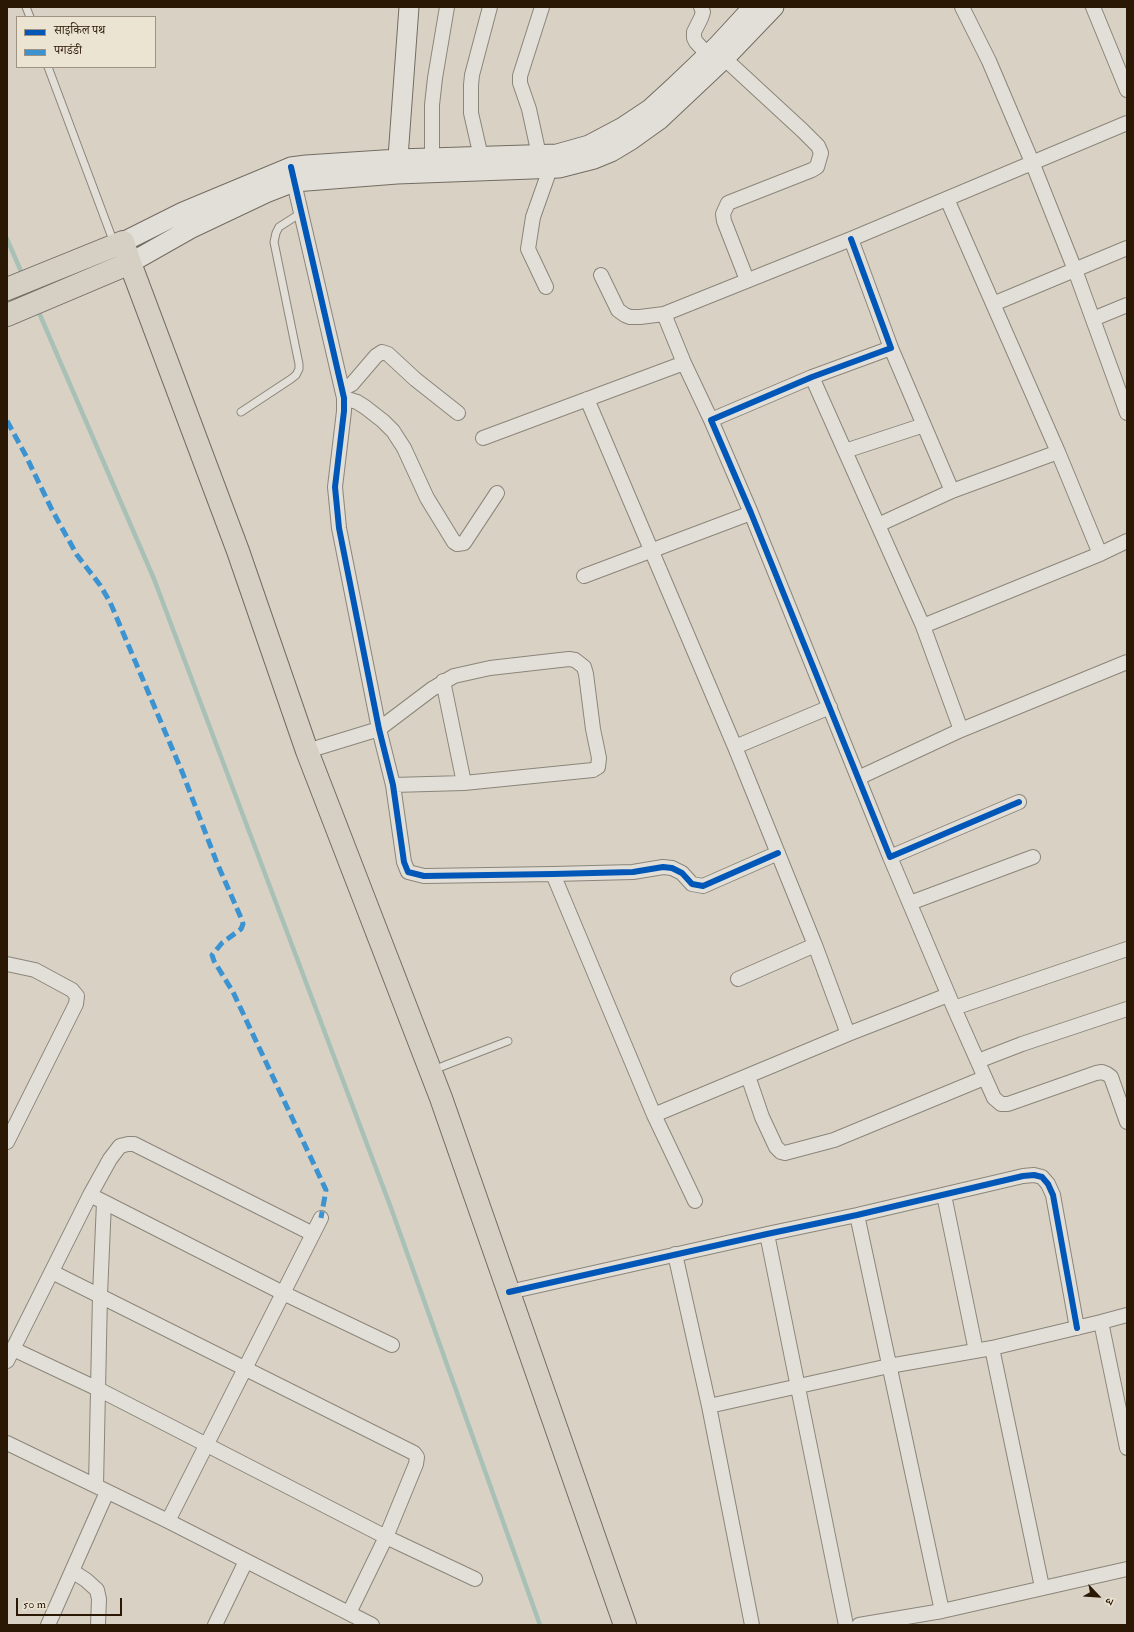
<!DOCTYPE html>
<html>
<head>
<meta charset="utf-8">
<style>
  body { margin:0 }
  #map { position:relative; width:1134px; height:1632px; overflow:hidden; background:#d9d2c4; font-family:"IM FELL Double Pica","Noto Serif Devanagari",serif }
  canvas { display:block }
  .frame { position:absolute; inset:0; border:8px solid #2b1804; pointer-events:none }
  .legend { position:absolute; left:16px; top:16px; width:140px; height:52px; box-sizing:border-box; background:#ece4d3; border:1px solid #9f9280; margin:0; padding:5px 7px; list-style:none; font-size:12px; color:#2b1804 }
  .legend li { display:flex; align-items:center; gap:8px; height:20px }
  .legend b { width:20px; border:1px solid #9f9280 }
  .north { position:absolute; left:1078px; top:1576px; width:40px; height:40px; -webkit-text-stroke:3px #ece4d3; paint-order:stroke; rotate:115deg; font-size:11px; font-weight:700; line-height:16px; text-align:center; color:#2b1804 }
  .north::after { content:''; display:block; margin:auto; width:14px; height:18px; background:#2b1804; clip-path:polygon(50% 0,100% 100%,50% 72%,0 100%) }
  .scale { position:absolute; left:16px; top:1598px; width:106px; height:18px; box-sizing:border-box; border:2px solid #2b1804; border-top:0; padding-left:5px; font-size:12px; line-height:14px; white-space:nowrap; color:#2b1804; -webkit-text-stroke:3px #ece4d3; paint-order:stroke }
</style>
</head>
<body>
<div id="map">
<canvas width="1134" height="1632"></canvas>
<div class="frame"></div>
<ul class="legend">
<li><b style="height:5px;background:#0057b8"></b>साइकिल पथ</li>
<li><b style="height:5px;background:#3c93d1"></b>पगडंडी</li>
</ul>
<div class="north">उ</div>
<div class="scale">50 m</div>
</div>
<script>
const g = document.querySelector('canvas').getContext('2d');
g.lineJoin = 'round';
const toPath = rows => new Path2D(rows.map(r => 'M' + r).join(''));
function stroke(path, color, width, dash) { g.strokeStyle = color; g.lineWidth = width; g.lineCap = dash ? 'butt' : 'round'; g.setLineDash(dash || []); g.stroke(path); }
stroke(toPath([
  [7,239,23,276],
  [37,308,154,579,391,1208,540,1625]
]), '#a9c0b7', 4.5);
const lane = toPath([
  [26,7,30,17],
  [48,67,114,243],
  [241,412,291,379,296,375,299,369,299,364,274,242,276,233,279,227,301,213],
  [433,1070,508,1041]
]);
const street = toPath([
  [701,7,703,12,701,18,694,32,694,38,696,42,708,55],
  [962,7,989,61,1032,162,1075,270,1127,413],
  [1093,7,1127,90],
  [725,59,803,131,818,146,821,153,817,167,812,170,728,203,723,214,724,221,747,280],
  [539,155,529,109,520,83,520,76,542,7],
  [481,157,471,113,471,85,472,75,490,7],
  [432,158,432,105,435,78,447,7],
  [292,174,344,398,344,411,335,487,339,528,379,729,393,785,404,862,408,872,424,876,553,874,633,872,663,867,672,868,682,873,692,884,703,886,778,853],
  [947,199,1058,452,1100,554],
  [851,239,891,348,812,377,711,420,751,513,890,857,1019,802],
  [601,275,618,310,625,315,630,317,640,317,664,314,851,239,1127,123],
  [546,287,528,249,533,217,550,169],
  [993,304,1127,248],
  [664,314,684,363,711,420],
  [1093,319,1127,305],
  [891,348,952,491],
  [812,377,923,626],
  [342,389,352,384,376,356,382,352,388,354,415,379,458,413],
  [344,398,357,402,365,407,383,421,393,431,404,448,427,498,454,542,457,544,464,543,497,493],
  [587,399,735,747,815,945,848,1034],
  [483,438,684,363],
  [845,451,924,425],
  [878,525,952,491,1058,452],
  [584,576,751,513],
  [443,681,464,783],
  [961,730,1127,662],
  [735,747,830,707],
  [307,751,379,729,432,689,454,676,490,668,569,659,575,660,584,667,586,674,593,729,599,758,598,767,593,770,464,783,393,785],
  [858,778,961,730,923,626,1100,554,1127,541],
  [890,857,954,1008,994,1098,1001,1104,1008,1104,1096,1073,1102,1072,1107,1074,1111,1077,1127,1122],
  [553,874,654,1115,695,1201],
  [910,903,1033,857],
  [7,964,35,970,72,990,77,996,76,1004,7,1142],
  [738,979,815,945],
  [954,1008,1127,949],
  [978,1061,1022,1044,1127,1009],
  [748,1076,762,1117,776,1147,781,1152,785,1153,834,1140,984,1078],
  [654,1115,848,1034,948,995],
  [90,1195,104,1202,100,1295,96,1486,168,1521,372,1625],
  [944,1195,976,1351],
  [104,1202,283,1293,392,1345],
  [857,1215,942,1611],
  [767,1234,846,1625],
  [675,1254,709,1406,752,1625],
  [52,1272,414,1453,417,1457,416,1464,386,1537,349,1613],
  [509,1292,767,1234,857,1215,1023,1176,1034,1175,1042,1177,1048,1184,1053,1195,1077,1328],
  [1101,1322,1127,1448],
  [992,1348,1042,1587],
  [13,1349,98,1389,386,1537,475,1579],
  [7,1361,90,1195,110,1159,120,1146,128,1144,134,1144,313,1234],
  [709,1406,889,1366,992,1348,1101,1322,1127,1315],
  [7,1443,96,1486],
  [168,1521,321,1218],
  [72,1571,86,1580,97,1590,99,1599,98,1625],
  [48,1625,107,1492],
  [215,1625,246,1561],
  [859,1625,942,1611,1127,1569]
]);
const secondary = toPath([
  [397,171,409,7],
  [123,242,183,212,291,167,306,165,398,159,557,154,589,145,623,127,650,109,674,87,717,46,753,7],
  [130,263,190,229,266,193,294,182,397,174,559,168,594,159,611,152,631,140,659,120,727,56,774,7]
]);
const primary = toPath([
  [7,289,123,242,130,263,238,551,307,751,441,1098,625,1625],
  [7,315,130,263]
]);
stroke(lane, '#8b857a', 9);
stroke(street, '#8b857a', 16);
stroke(secondary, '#726c62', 21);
stroke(primary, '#726c62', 24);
stroke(lane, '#e2dfd8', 7);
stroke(street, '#e2dfd8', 14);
stroke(secondary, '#e2dfd8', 19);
stroke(primary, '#d6cfc3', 22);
stroke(toPath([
  [7,421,25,454,52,510,77,555,100,585,110,602,183,774,217,863,242,920,243,924,241,929,222,943,212,955,214,961,233,992,326,1190,321,1218]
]), '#3c93d1', 5, [10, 5]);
stroke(toPath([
  [291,167,344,398,344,411,335,487,339,528,379,729,393,785,404,862,408,872,424,876,553,874,633,872,663,867,672,868,682,873,692,884,703,886,778,853],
  [851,239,891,348,812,377,711,420,751,513,890,857,1019,802],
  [509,1292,767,1234,857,1215,1023,1176,1034,1175,1042,1177,1048,1184,1053,1195,1077,1328]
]), '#0057b8', 6);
</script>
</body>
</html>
